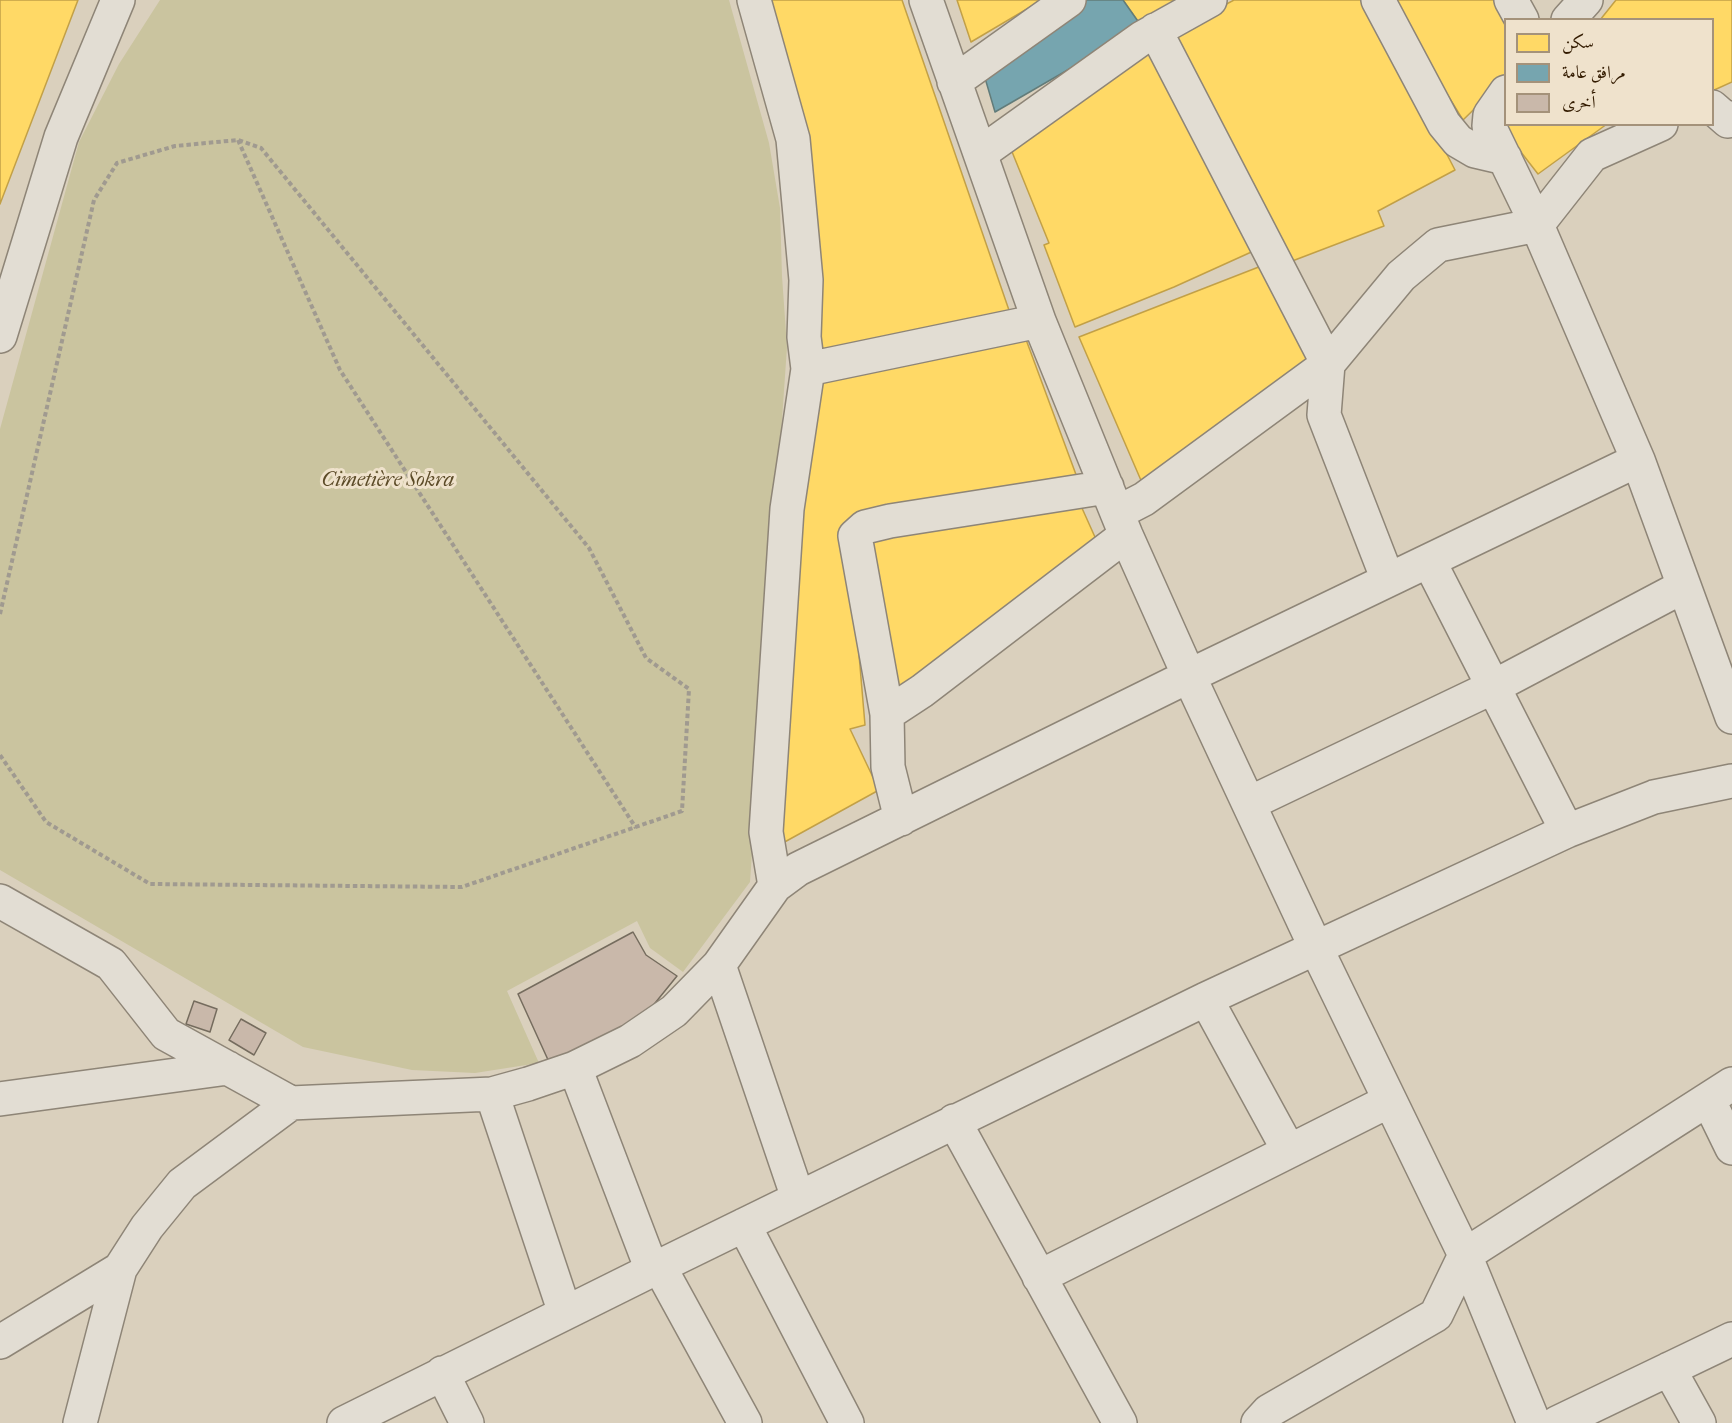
<!DOCTYPE html>
<html>
<head>
<meta charset="utf-8">
<style>
  body { margin:0 }
  #map { position:relative; width:1732px; height:1423px; overflow:hidden; background:#dad0bd; font-family:"IM FELL French Canon",Amiri,serif }
  canvas { display:block }
  .legend { position:absolute; left:1504px; top:18px; width:210px; height:108px; box-sizing:border-box; background:#efe2cc; border:2px solid #a4927a; margin:0; padding:8px 10px; list-style:none; font-size:18px; color:#331b00 }
  .legend li { display:flex; align-items:center; gap:12px; height:30px }
  .legend b { width:30px; border:2px solid #a4927a }
</style>
</head>
<body>
<div id="map">
<canvas width="1732" height="1423"></canvas>
<ul class="legend">
<li><b style="height:16px;background:#ffd966"></b>سكن</li>
<li><b style="height:16px;background:#76a5af"></b>مرافق عامة</li>
<li><b style="height:16px;background:#c9b8aa"></b>أخرى</li>
</ul>
</div>
<script>
const g = document.querySelector('canvas').getContext('2d');
g.lineJoin = 'round';
function fill(path, color) { g.fillStyle = color; g.fill(path, 'evenodd'); }
const toPath = rows => new Path2D(rows.map(r => 'M' + r).join(''));
function stroke(path, color, width, dash) { g.strokeStyle = color; g.lineWidth = width; g.lineCap = dash ? 'butt' : 'round'; g.setLineDash(dash || []); g.stroke(path); }
function drawText(font, color, halo, rows, align = 'center') {
  g.font = font + ' "IM FELL French Canon",serif'; g.lineWidth = 6; g.setLineDash([]); g.textBaseline = 'middle'; g.strokeStyle = halo; g.fillStyle = color; for (const [text, x, y, turn = 0] of rows) {
    g.save(); g.translate(x, y); g.rotate((+turn || 0) * Math.PI / 180); g.textAlign = isNaN(turn) ? turn : align; if (halo) g.strokeText(text, 0, 0); g.fillText(text, 0, 0); g.restore();
  }
}
fill(toPath([
  [160,0,729,0,769,143,780,208,782,276,787,347,750,882,683,972,650,948,637,921,507,991,539,1063,475,1073,412,1070,303,1047,0,870,0,429,79,142,119,64]
]), '#cac49f');
const homes = toPath([
  [0,0,78,0,0,204,0,0],
  [757,0,902,0,1011,316,817,358,757,0],
  [957,0,1042,0,971,42,957,0],
  [1123,0,1192,0,1142,27,1123,0],
  [1234,0,1361,0,1410,83,1455,170,1378,211,1384,226,1287,263,1168,35,1234,0],
  [1389,0,1494,0,1506,22,1506,78,1463,120,1389,0],
  [1616,0,1732,0,1732,82,1712,91,1712,20,1600,20,1616,0],
  [1152,41,1258,249,1174,287,1075,327,1044,245,1049,243,1004,132,1152,41],
  [1507,124,1607,124,1538,174,1503,129,1507,124],
  [1269,263,1317,349,1298,376,1143,485,1079,337,1269,263],
  [1021,326,1078,480,848,525,865,725,850,729,879,790,781,844,808,380,1021,326],
  [1077,497,1099,546,906,686,887,692,871,537,1077,497]
]);
fill(homes, '#ffd966');
stroke(homes, '#c2a047', 1.5);
const public = toPath([
  [1076,0,1123,0,1142,27,995,112,980,61,1076,0]
]);
fill(public, '#76a5af');
stroke(public, '#627c7a', 1.5);
const building = toPath([
  [633,932,646,955,677,976,647,1013,574,1052,549,1062,518,994,633,932],
  [194,1001,217,1009,210,1032,186,1024,194,1001],
  [241,1019,266,1033,254,1055,229,1040,241,1019]
]);
fill(building, '#c9b8aa');
stroke(building, '#756c5e', 1.5);
const street = toPath([
  [754,0,793,139,806,280,804,337,808,369,787,509,766,832,775,886],
  [926,0,1039,321,1126,535,1189,676,1316,948,1465,1255,1534,1423],
  [1378,0,1444,124,1458,141,1475,151,1505,158],
  [1511,0,1522,20],
  [1568,20,1586,0],
  [1155,30,1328,364,1324,415,1388,580],
  [954,82,1069,0],
  [1506,92,1490,115,1489,126,1537,225,1638,460,1732,717],
  [1712,107,1728,121,1732,118],
  [981,153,1142,38,1210,0],
  [0,336,61,137,118,0],
  [808,369,1039,321],
  [1117,513,1144,499,1328,364,1401,276,1438,245,1537,225,1592,155,1661,124],
  [1429,561,1567,831],
  [887,714,855,536,865,527,890,521,1107,487],
  [1250,803,1493,687,1684,586],
  [901,819,888,767,887,714,922,691,1126,535],
  [0,901,111,964,166,1034,291,1103],
  [719,965,798,1198],
  [1206,999,1289,1151],
  [575,1068,652,1270],
  [492,1094,565,1313],
  [0,1099,228,1068],
  [1709,1101,1732,1148],
  [954,1121,1120,1423],
  [744,1225,847,1423],
  [659,1266,745,1423],
  [1039,1277,1389,1101],
  [0,1342,120,1269],
  [1669,1369,1699,1423],
  [442,1373,467,1423],
  [80,1423,120,1269,147,1227,182,1184,291,1103,492,1094,528,1084,575,1068,630,1041,674,1011,719,965,775,886,798,869,1189,676,1638,460],
  [344,1423,652,1270,1206,999,1567,831,1654,797,1732,781],
  [1258,1423,1269,1411,1436,1315,1465,1255,1732,1084],
  [1557,1423,1732,1339]
]);
stroke(street, '#8e8577', 36);
stroke(toPath([
  [238,140,340,370,636,828],
  [0,614,94,200,117,163,175,146,238,140,261,148,589,548,646,658,689,689,682,811,462,887,150,884,46,822,0,755]
]), '#a09a90', 4, [4.5, 3]);
stroke(street, '#e2ddd3', 33);
drawText('italic 20px', '#5c4b28', '#efe2cc', [
  ["Cimetière Sokra",388,481]
]);
</script>
</body>
</html>
